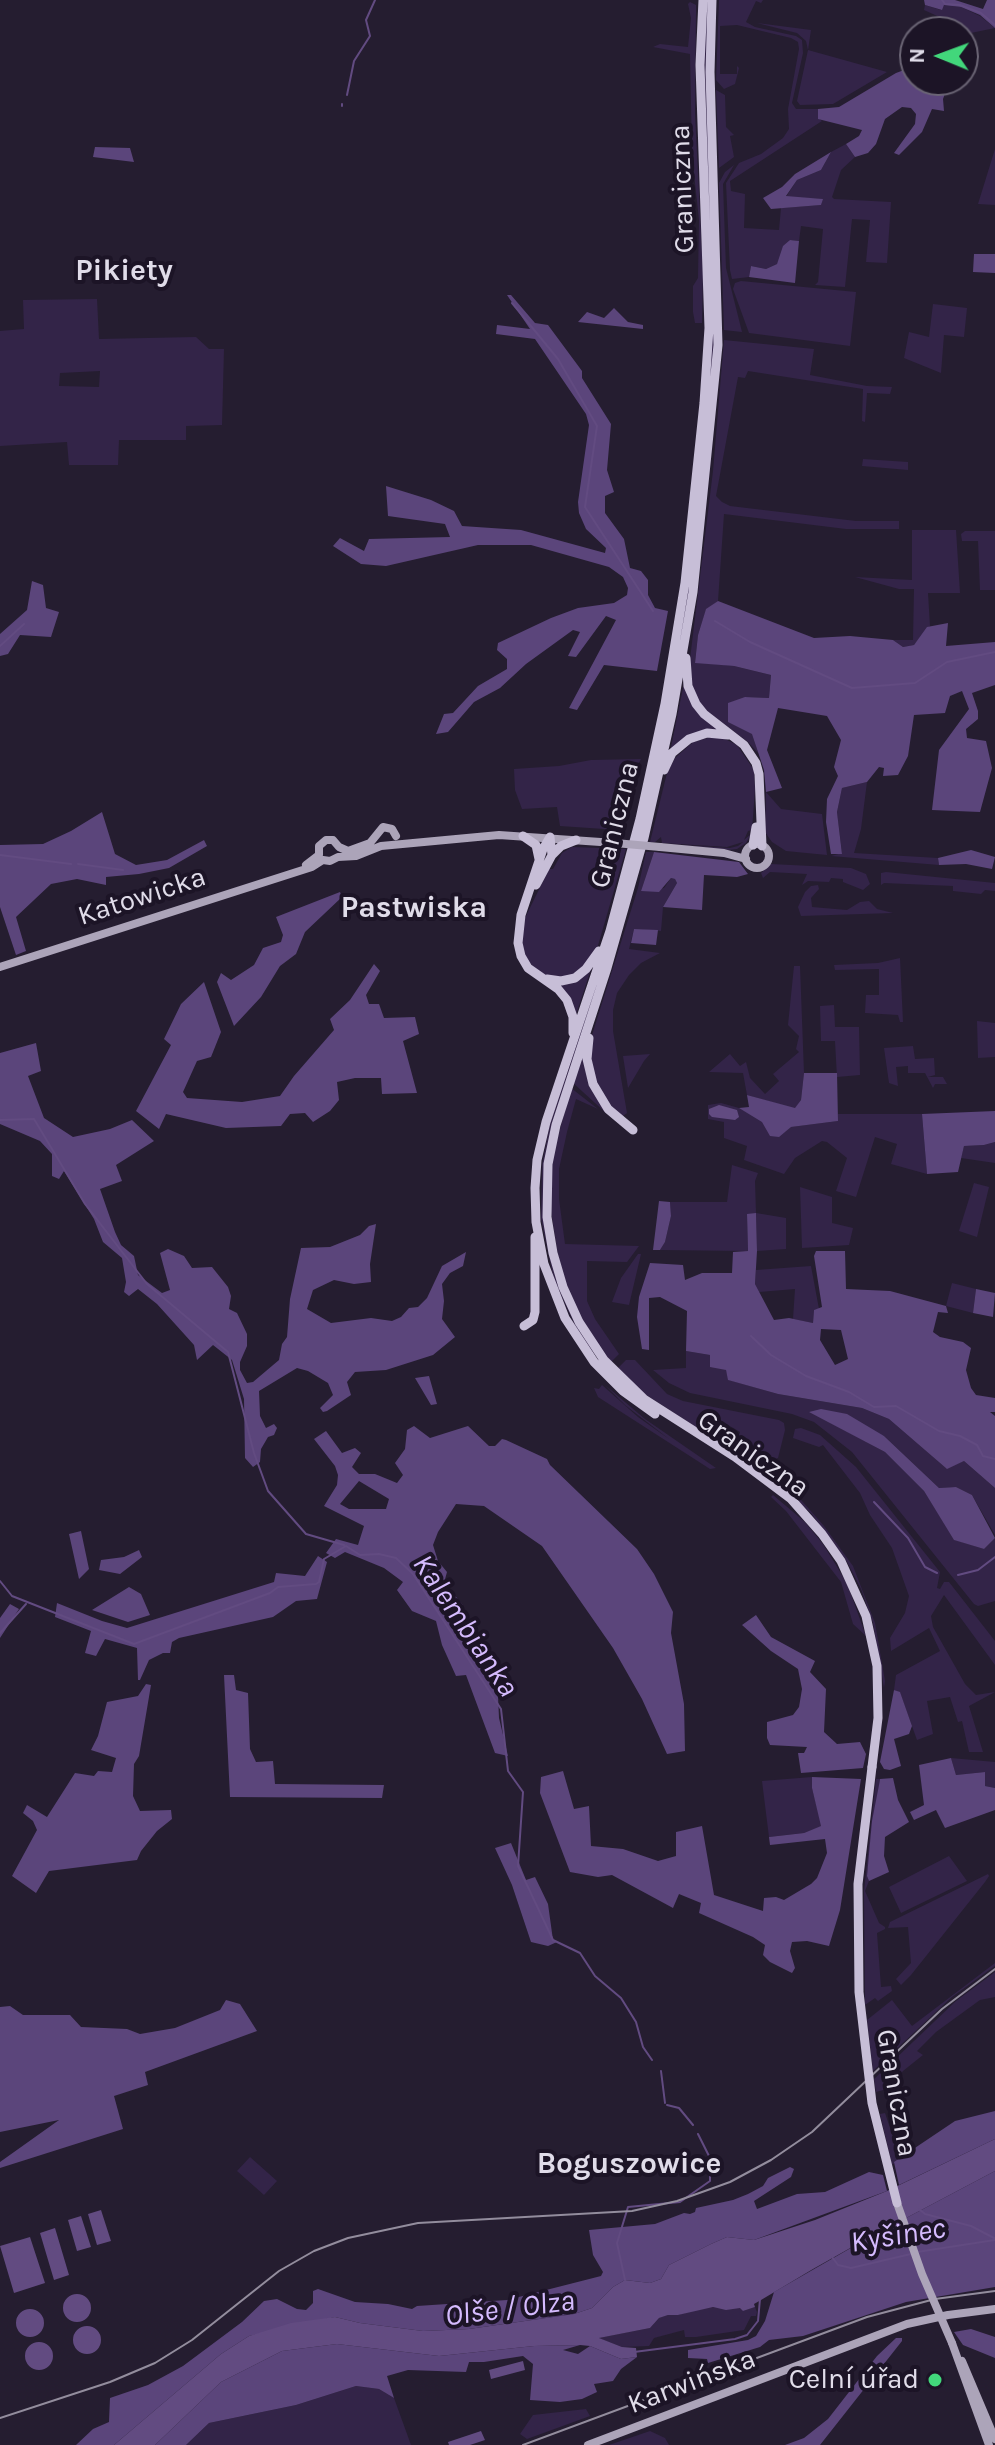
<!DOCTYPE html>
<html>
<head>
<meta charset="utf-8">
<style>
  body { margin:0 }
  #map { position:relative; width:995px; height:2445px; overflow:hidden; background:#251d30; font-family:Karla,sans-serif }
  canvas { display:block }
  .north { position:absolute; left:899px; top:16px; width:80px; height:80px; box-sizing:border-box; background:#1c1426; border:2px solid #6a6474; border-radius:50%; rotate:271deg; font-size:22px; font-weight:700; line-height:32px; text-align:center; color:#e0dce9 }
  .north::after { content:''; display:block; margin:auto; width:28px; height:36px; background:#42d77b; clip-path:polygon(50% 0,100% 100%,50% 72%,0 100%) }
</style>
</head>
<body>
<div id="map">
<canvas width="995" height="2445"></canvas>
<div class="north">N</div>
</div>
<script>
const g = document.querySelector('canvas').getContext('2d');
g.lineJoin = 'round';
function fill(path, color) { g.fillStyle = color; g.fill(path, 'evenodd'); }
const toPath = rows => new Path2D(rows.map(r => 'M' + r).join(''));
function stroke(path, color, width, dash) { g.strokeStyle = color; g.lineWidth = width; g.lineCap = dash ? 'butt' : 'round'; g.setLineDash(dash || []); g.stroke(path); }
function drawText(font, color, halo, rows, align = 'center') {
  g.font = font + ' Karla,sans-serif'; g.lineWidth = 8; g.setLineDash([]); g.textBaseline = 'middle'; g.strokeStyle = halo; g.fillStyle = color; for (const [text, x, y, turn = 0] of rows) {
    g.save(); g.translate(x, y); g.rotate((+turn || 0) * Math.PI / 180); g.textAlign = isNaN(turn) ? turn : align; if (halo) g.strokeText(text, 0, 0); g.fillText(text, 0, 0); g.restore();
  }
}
fill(toPath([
  [706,0,709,0,707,88,715,339,708,428,693,567,672,701,648,809,615,932,556,1112,544,1173,546,1234,558,1284,579,1330,616,1378,614,1379,579,1334,554,1280,541,1219,542,1165,550,1123,615,921,639,835,663,730,684,608,700,473,712,338,704,58],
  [719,0,763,0,761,3,756,1,746,22,755,27,796,36,802,40,803,53,792,103,796,109,818,109,818,118,822,121,730,181,731,191,745,194,744,228,779,230,781,208,821,205,822,199,786,197,797,180,821,170,831,152,846,144,855,157,841,170,832,197,834,199,891,202,887,263,866,262,870,220,852,219,845,287,815,285,818,282,823,229,801,226,799,241,790,240,777,264,766,269,751,266,749,277,732,279,730,270,726,183,739,163,761,154,783,138,789,129,788,109,799,49,798,42,791,38,737,25,720,26,720,74,737,74,737,66,739,68,735,84,724,89,716,80],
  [690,2,696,5,696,14,695,113,703,273,702,323,695,323,693,312,693,286,698,278,699,220,692,155,690,54,653,47,660,44,688,47,691,18,688,4],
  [925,5,941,10,944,5,961,7,980,16,995,28,966,34,968,43,963,40,963,32,956,32,944,19,924,10],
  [757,23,811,30,808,50,887,72,833,104,800,105,797,101,808,50,806,41,797,33],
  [716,90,725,95,726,127,734,135,730,136,734,157,719,168],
  [995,149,995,205,978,204],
  [734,165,723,184,726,268,742,332,724,330,719,183,725,172],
  [741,281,856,292,850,346,749,333,733,289,735,283],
  [97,299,99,339,196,337,209,349,224,349,222,425,186,426,186,440,119,440,118,465,69,465,67,442,0,446,0,331,24,329,23,300],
  [100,371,99,387,59,386,60,373],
  [933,304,967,308,964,337,944,335,941,373,904,358,909,332,929,337],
  [724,340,814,349,810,375,867,386,892,387,890,394,867,393,865,422,862,421,863,389,748,371,745,378,738,377,716,496,722,502,730,506,856,521,899,521,899,529,846,529,724,514,718,601,706,610,698,635,695,662,734,666,771,675,769,698,745,697,758,753,748,742,704,709,694,694,689,667,713,471],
  [863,459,908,462,908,470,862,466],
  [912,530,956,530,960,593,928,593,930,626,914,645,903,647,893,640,913,640,914,589,899,589,855,577,912,580],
  [965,531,995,531,995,590,980,590,978,541,962,541,961,534],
  [684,683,721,731,710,730,670,752],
  [711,737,723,738,737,745,754,770,755,789,752,830,748,831,744,840,751,834,746,843,737,849,728,850,667,844,730,848,738,846,743,842,727,847,662,843,661,837,655,842,650,842,667,773,675,758,693,742],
  [641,759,629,782,617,834,604,829,560,826,557,807,522,809,515,790,514,769,559,766,591,760],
  [867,782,861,829,854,853,938,858,939,865,831,856,842,853,837,812,842,788],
  [766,792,781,809,822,814,827,855,786,851,772,842,765,832],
  [572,847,626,849,597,949,588,964,569,977,549,977,538,972,527,960,521,945,525,918,549,869,553,869,562,853],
  [646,852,654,852,641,891,664,888,671,878,675,879,677,883,663,907,661,931,634,929,629,949,660,953,641,963,629,975,617,993,613,1010,613,1031,627,1113,623,1116,616,1113,596,1087,590,1052,592,1035,638,888],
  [771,864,851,868,866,874,870,884,863,890,843,882,843,879,831,878,829,882,808,881,802,885,807,874,770,872,763,878,761,873],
  [886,872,995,883,995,891,985,890,981,894,953,891,953,886,884,883,881,885,881,873],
  [818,885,819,889,811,898,812,907,847,910,860,902,869,901,877,909,893,913,801,916,798,907,805,892,811,886],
  [900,958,903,1022,900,1022,898,1015,865,1013,866,995,879,995,879,969,835,970,834,965,878,963],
  [794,966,800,966,804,1073,801,1100,795,1109,747,1095,743,1073,709,1072,730,1054,740,1066,746,1062,750,1078,765,1094,779,1081,773,1074,799,1052,796,1049,799,1036,788,1025],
  [591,969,576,1015,569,997,555,984,582,977],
  [834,1005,835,1027,859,1027,860,1075,837,1077,835,1041,821,1041,820,1006],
  [977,1021,995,1023,995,1057,978,1058],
  [913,1046,915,1059,934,1058,935,1075,928,1077,943,1077,947,1084,935,1084,933,1088,925,1073,908,1073,908,1066,896,1067,898,1086,889,1083,884,1048],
  [584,1048,606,1113,572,1082],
  [650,1054,644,1061,628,1088,623,1056],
  [571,1088,598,1109,576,1099,567,1132,559,1169,559,1199,565,1244,639,1246,627,1262,587,1261,587,1301,595,1319,619,1354,610,1363,586,1328,566,1287,559,1262,550,1205,552,1159],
  [721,1103,739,1108,785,1132,790,1127,838,1121,838,1114,922,1114,927,1174,891,1164,897,1144,875,1137,856,1197,836,1191,847,1158,827,1142,822,1141,795,1158,784,1174,744,1160,747,1146,724,1138,724,1122,708,1119,708,1105],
  [995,1142,995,1163,961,1158,964,1146,984,1145],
  [732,1165,758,1173,755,1181,756,1213,786,1218,786,1249,757,1251,756,1214,747,1214,748,1251,660,1250,665,1242,671,1216,670,1202,727,1202],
  [974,1183,989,1187,977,1237,959,1231],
  [800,1187,832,1197,832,1223,853,1228,849,1245,802,1248],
  [638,1254,641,1254,629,1305,612,1302,621,1278],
  [811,1266,819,1309,814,1310,813,1323,793,1319,795,1289,759,1292,755,1284,756,1270],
  [952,1283,976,1289,973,1313,946,1306],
  [686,1351,710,1355,726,1370,729,1380,778,1394,862,1408,889,1419,946,1468,964,1461,995,1488,995,1535,972,1495,956,1487,939,1488,884,1436,811,1412,885,1452,924,1491,955,1540,984,1549,995,1538,995,1601,978,1606,974,1604,852,1452,814,1422,792,1414,690,1393,669,1383,653,1370,686,1368],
  [626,1360,635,1360,667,1394,683,1401,779,1420,784,1423,785,1430,778,1458,768,1462,754,1459,739,1450,737,1440,740,1432,716,1418,707,1434,643,1393,616,1370],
  [602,1385,638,1417,669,1439,625,1405,605,1385,645,1419,716,1468,710,1469,598,1397,594,1388,599,1389],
  [801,1428,820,1435,856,1467,940,1572,937,1588,940,1589,944,1582,949,1582,995,1641,995,1665,944,1595,931,1616,933,1627,965,1684,976,1695,995,1692,969,1706,983,1752,969,1752,962,1721,958,1722,950,1697,927,1701,933,1734,917,1740,900,1693,894,1690,896,1675,940,1651,929,1628,891,1651,890,1638,905,1613,909,1596,892,1548,870,1515,860,1493,823,1445,819,1447,793,1438,795,1429],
  [761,1470,771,1470,779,1475,824,1526,853,1566,875,1623,885,1681,884,1688,873,1623,861,1589,847,1562,811,1513],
  [773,1495,805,1522,823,1544,847,1583,866,1636,853,1624,841,1582,786,1511,771,1497],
  [951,1758,995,1762,995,1788,985,1786,985,1772,956,1775],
  [812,1777,812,1788,822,1826,804,1833,769,1837,762,1781],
  [876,1779,880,1779,867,1875,869,1881,865,1891,879,1923,885,1927,885,1929,877,1933,881,1987,891,1986,892,1991,878,2001,875,1998,865,2005,864,1891],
  [949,1856,967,1881,901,1913,889,1887],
  [988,1874,989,1876,985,1882,911,1975,901,1985,896,1979,911,1963,908,1927,888,1928,890,1922],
  [995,1963,995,1966,952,1997,873,2071,867,2020,892,2000,912,2026],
  [995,1972,995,1997,980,2000,936,2032,917,2051,923,2055,903,2071,887,2089,876,2092,874,2079,956,2001],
  [885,2113,898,2152,906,2154,892,2165,880,2114],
  [250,2157,277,2181,264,2195,237,2171],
  [706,2307,741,2308,743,2311,755,2307,757,2312,756,2316,751,2316,744,2330,696,2337,685,2337,684,2330,654,2338,649,2346,622,2347,598,2338,650,2328,659,2318,668,2315,678,2315],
  [356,2386,379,2389,394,2398,411,2445,186,2445,209,2423,296,2405],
  [586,2409,590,2416,527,2439,520,2434,533,2415],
  [650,2431,665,2438,669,2445,609,2445]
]), '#332448');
fill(toPath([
  [924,0,955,0,983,9,987,0,995,0,995,28,980,15,961,7,944,5,942,10,925,5],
  [915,66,915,80,950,80,943,99,944,111,932,109,922,132,899,155,894,153,915,124,916,114,911,108,902,107,885,119,876,144,868,153,855,157,846,144,859,136,862,130,818,119,818,109,839,107,896,73],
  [95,147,130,148,134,162,93,157],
  [831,152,821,170,797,180,786,196,823,199,821,205,771,209,763,198,782,187,795,174],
  [790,240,799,241,795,283,749,277,751,266,766,269,777,264,783,246],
  [974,254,995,254,995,273,973,272],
  [507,295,511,295,535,323,548,325,582,371,582,378,611,424,607,470,614,492,605,496,605,513,624,539,630,568,641,571,648,580,648,595,655,608,668,611,657,671,604,665,577,710,569,708,616,620,606,616,576,657,568,656,580,632,573,630,526,664,500,688,474,702,448,732,436,734,444,714,453,713,478,686,507,669,507,659,497,650,498,643,551,618,578,608,614,603,627,595,628,588,623,577,609,567,531,545,478,545,386,566,361,564,333,546,340,538,364,551,369,539,450,537,445,524,388,516,386,486,431,500,454,511,462,526,521,530,605,553,606,548,586,529,579,513,578,502,589,425,586,414,535,339,496,334,497,325,530,329],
  [614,308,628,322,643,325,643,329,578,322,587,312,604,318],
  [32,581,43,585,46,608,59,612,51,637,20,635,8,654,0,656,0,634,27,610],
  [718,601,814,638,850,636,893,640,903,647,914,645,927,627,948,623,946,646,995,642,995,685,972,693,978,711,978,719,966,729,967,738,986,741,992,768,980,812,932,810,939,750,969,709,962,691,950,696,945,713,914,715,908,756,898,775,883,776,884,768,879,767,867,782,842,788,837,812,842,854,831,854,826,822,827,799,838,776,834,767,841,740,827,716,778,708,767,750,782,788,766,792,764,770,752,734,728,722,728,703,745,697,769,698,771,675,734,666,695,663,698,635,706,609],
  [102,812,115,854,136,865,167,860,204,840,207,846,169,868,139,874,106,877,106,885,77,879,51,884,16,917,26,951,16,955,0,907,0,845,43,844,71,831],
  [971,850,995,857,992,869,966,864,939,865,938,858],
  [654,852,739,862,748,874,737,877,704,875,702,910,663,907,677,883,675,879,671,878,659,892,641,891],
  [340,892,342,897,305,932,296,954,280,966,261,997,234,1026,217,982,221,973,231,980,254,965,263,948,281,942,283,935,276,917],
  [634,929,658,930,656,945,631,943],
  [374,964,380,971,366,995,369,1004,379,1004,384,1018,415,1017,419,1034,403,1041,417,1093,382,1094,381,1078,355,1078,337,1082,339,1100,330,1111,313,1122,305,1113,290,1114,281,1126,226,1128,166,1114,159,1129,136,1111,171,1045,164,1039,181,1004,204,982,221,1032,211,1057,197,1061,183,1092,187,1098,242,1102,280,1096,294,1076,334,1030,330,1019,350,1000],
  [36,1043,41,1071,28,1076,44,1118,73,1137,110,1129,132,1120,154,1141,116,1165,122,1181,100,1189,115,1232,121,1245,134,1256,138,1275,162,1293,170,1290,160,1253,168,1249,184,1256,192,1268,212,1267,228,1287,231,1296,229,1309,237,1313,247,1334,247,1346,240,1362,240,1370,247,1383,253,1382,279,1360,282,1344,287,1337,290,1299,301,1248,330,1247,360,1235,369,1226,376,1224,370,1264,371,1282,354,1284,334,1280,313,1290,307,1309,331,1323,371,1318,392,1321,401,1317,409,1308,418,1307,427,1298,442,1266,466,1252,463,1266,450,1273,442,1284,444,1301,442,1319,455,1337,433,1355,386,1370,355,1372,347,1382,351,1395,327,1411,323,1412,320,1408,333,1395,328,1383,308,1371,297,1368,259,1391,260,1416,266,1428,274,1424,277,1428,274,1435,268,1437,261,1449,260,1462,253,1467,245,1458,244,1399,232,1360,213,1345,197,1360,194,1345,157,1304,138,1289,129,1296,124,1292,126,1282,122,1258,103,1242,94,1219,64,1171,59,1179,52,1176,52,1154,40,1141,0,1124,0,1053],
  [804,1073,837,1073,838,1121,791,1127,779,1137,770,1136,762,1122,739,1108,749,1107,747,1095,795,1108,801,1100],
  [995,1111,995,1142,984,1145,964,1146,958,1172,927,1174,922,1114],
  [659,1201,670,1202,671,1216,665,1242,660,1250,653,1250],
  [756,1213,757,1251,755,1284,774,1320,789,1318,813,1323,814,1310,822,1307,814,1256,816,1251,845,1251,846,1289,890,1291,946,1306,948,1313,938,1312,933,1332,940,1337,963,1342,971,1348,966,1370,971,1388,976,1395,995,1398,995,1412,990,1412,995,1416,995,1488,964,1461,947,1469,889,1419,862,1408,778,1394,728,1380,726,1370,710,1367,710,1355,686,1351,687,1311,660,1297,649,1298,649,1350,642,1349,637,1317,639,1297,650,1263,683,1265,685,1280,702,1273,732,1273,733,1252,748,1251,747,1214],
  [821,1329,841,1330,848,1359,835,1365,820,1340],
  [976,1289,995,1293,993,1317,973,1313],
  [429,1376,437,1404,431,1405,415,1378],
  [821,1409,847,1414,884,1436,939,1488,956,1487,972,1495,995,1538,984,1549,954,1540,924,1491,885,1452,809,1412],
  [414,1426,430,1438,468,1426,489,1446,495,1446,502,1439,506,1440,547,1459,550,1465,637,1549,654,1574,673,1612,671,1633,684,1704,685,1751,667,1754,642,1699,613,1648,542,1546,484,1506,456,1504,438,1532,433,1545,438,1561,447,1572,444,1583,463,1605,456,1612,461,1626,471,1626,476,1635,474,1643,498,1696,499,1718,508,1756,495,1753,466,1675,456,1676,442,1645,436,1621,412,1611,397,1590,403,1582,384,1568,345,1552,335,1558,326,1553,336,1539,358,1545,364,1526,324,1506,337,1485,338,1475,335,1466,314,1439,326,1431,342,1453,355,1448,361,1453,352,1467,359,1474,375,1474,397,1483,403,1475,395,1463,405,1449,407,1430],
  [359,1481,389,1499,386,1509,349,1509,340,1504],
  [81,1531,89,1569,79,1579,69,1534],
  [139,1550,142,1557,120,1574,99,1570,101,1560,124,1557],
  [318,1556,327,1562,317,1599,296,1601,273,1617,179,1638,172,1642,170,1653,163,1653,149,1660,140,1680,138,1680,137,1648,105,1639,96,1656,85,1653,91,1631,55,1617,57,1603,102,1621,127,1628,274,1582,276,1573,305,1576],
  [129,1587,141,1594,150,1615,128,1622,92,1610],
  [10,1604,19,1609,0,1638,0,1618],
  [756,1615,771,1637,815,1661,810,1672,826,1689,824,1732,837,1744,860,1742,866,1754,863,1768,801,1773,798,1753,804,1753,807,1747,770,1745,767,1738,767,1722,793,1715,799,1707,802,1689,798,1669,771,1651,742,1625],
  [224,1675,234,1675,236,1690,248,1693,250,1749,256,1762,273,1761,275,1784,384,1785,382,1798,230,1797],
  [146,1684,151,1685,139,1756,134,1764,133,1796,140,1811,171,1810,172,1819,157,1831,141,1851,137,1860,49,1871,36,1893,12,1876,37,1830,33,1821,23,1813,27,1805,47,1817,75,1773,94,1776,98,1771,112,1772,116,1758,91,1750,98,1736,107,1702,138,1696],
  [894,1690,900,1692,912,1726,909,1734,894,1739,901,1766,890,1770,884,1769,880,1762],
  [951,1758,956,1775,985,1772,985,1786,995,1788,995,1810,945,1828,936,1810,914,1820,910,1812,924,1805,919,1765],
  [563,1771,574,1809,589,1806,591,1846,623,1849,658,1861,676,1856,676,1832,702,1826,714,1895,763,1911,764,1898,776,1897,784,1900,811,1884,817,1878,827,1853,825,1839,770,1845,769,1837,804,1833,821,1826,812,1788,812,1777,861,1779,840,1910,829,1946,807,1941,792,1942,790,1951,795,1968,792,1973,770,1962,763,1955,765,1945,753,1937,699,1913,701,1903,679,1894,673,1908,612,1875,598,1877,570,1872,540,1793,541,1777],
  [893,1778,898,1800,909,1822,885,1837,884,1856,889,1872,869,1881,867,1876,872,1821,879,1785,880,1779],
  [511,1843,526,1880,535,1877,548,1904,553,1940,557,1942,548,1946,531,1942,512,1885,495,1848],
  [226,2000,240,2004,257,2031,145,2072,148,2085,114,2096,123,2129,0,2168,0,2162,59,2120,0,2132,0,2007,10,2006,23,2015,70,2015,81,2027,127,2029,140,2034,175,2028,220,2010],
  [995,2111,995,2139,899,2185,894,2162,955,2121],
  [790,2167,794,2169,791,2177,754,2201,757,2209,797,2194,825,2192,869,2172,883,2175,887,2191,754,2240,727,2237,711,2244,669,2265,661,2279,650,2283,625,2280,613,2287,592,2308,574,2314,469,2329,423,2331,360,2323,335,2317,249,2336,221,2354,114,2445,76,2445,93,2429,109,2422,110,2398,148,2385,183,2366,242,2322,264,2301,277,2299,297,2309,306,2310,313,2303,313,2291,318,2289,355,2302,388,2304,412,2309,417,2306,507,2300,601,2276,603,2272,593,2255,589,2230,655,2224,684,2213,690,2214,695,2212,696,2208,733,2200,748,2194,763,2186,768,2178],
  [995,2171,995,2287,906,2302,803,2336,769,2340,760,2347,708,2363,707,2359,688,2358,688,2350,748,2340,756,2336,765,2321,774,2292,884,2229,898,2228,908,2217],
  [971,2329,995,2337,995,2358,963,2345,954,2332],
  [896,2338,902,2338,902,2341,820,2445,785,2445,804,2438,828,2419,877,2356],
  [337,2344,439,2356,534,2346,580,2345,563,2350,578,2354,590,2346,621,2359,637,2357,621,2369,613,2381,594,2384,597,2392,582,2399,560,2402,530,2400,533,2364,523,2356,484,2362,469,2362,466,2372,408,2370,387,2376,394,2398,379,2389,356,2386,296,2405,209,2423,186,2445,155,2445,221,2382,282,2351]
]), '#5b457b');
fill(toPath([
  [719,1105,737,1110,739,1117,735,1120,712,1117,709,1114,709,1109],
  [995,2139,995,2171,908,2217,898,2228,884,2229,813,2269,761,2300,754,2304,755,2307,743,2311,740,2308,726,2310,713,2307,678,2315,668,2315,659,2318,650,2328,599,2338,622,2347,636,2348,637,2357,621,2359,590,2346,580,2345,534,2346,439,2356,337,2344,282,2351,221,2382,155,2445,114,2445,221,2354,249,2336,291,2323,335,2317,360,2323,423,2331,469,2329,574,2314,592,2308,613,2287,625,2280,650,2283,661,2279,669,2265,711,2244,727,2237,754,2240,815,2220,887,2191],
  [101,2210,111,2241,97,2245,88,2214],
  [81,2216,91,2247,77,2251,68,2220],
  [55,2228,69,2275,54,2280,40,2233],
  [30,2237,45,2283,14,2293,0,2246],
  '63 2308a14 14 0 1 1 28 0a14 14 0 1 1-28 0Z',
  '16 2323a14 14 0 1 1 28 0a14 14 0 1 1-28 0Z',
  '73 2340a14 14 0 1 1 28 0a14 14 0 1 1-28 0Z',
  '25 2356a14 14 0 1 1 28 0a14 14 0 1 1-28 0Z',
  [523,2361,525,2370,491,2379,489,2370],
  [481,2431,485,2440,470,2445,449,2445,448,2442]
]), '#624b81');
stroke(toPath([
  [942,0,945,4,960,5,981,13,995,25],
  [347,95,354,61,370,36,366,20,375,0],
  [342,104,342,106],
  [512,303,558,359,597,426,585,507,653,611],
  [715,621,750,642,852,688,915,683,947,662,995,652],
  [0,646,24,624],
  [0,855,71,864],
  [78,864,123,870],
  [0,1120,34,1119,85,1204,147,1284,228,1352,254,1453,268,1491,306,1534,344,1545],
  [751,1336,771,1355,806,1376,849,1392,874,1407,896,1406,939,1431,960,1436,977,1445,983,1456,995,1459],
  [874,1502,908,1538,925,1567,937,1573],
  [958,1575,978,1570,995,1557],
  [0,1581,12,1596,134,1644,270,1593,278,1587,316,1584,319,1582,324,1559,346,1546,360,1555,379,1554,396,1558,413,1574,501,1709,508,1771,523,1792,518,1866,553,1940,580,1953,595,1976,621,1998,636,2022,643,2047,652,2060],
  [0,1633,26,1604],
  [661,2071,665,2103],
  [667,2105,679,2108,693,2125],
  [919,2209,925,2214,971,2226,994,2238],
  [917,2252,995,2240],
  [832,2257,838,2265,851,2268,911,2254],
  [625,2280,617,2243,628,2207,680,2202,710,2181,710,2158,698,2134],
  [634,2352,735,2339,747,2335,758,2321,760,2299]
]), '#624b81', 2);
stroke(toPath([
  '745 856a12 12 0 1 1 24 0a12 12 0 1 1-24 0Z',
  [660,847,724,853,746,859],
  [306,865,319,855,319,846,326,840,333,840,339,847,348,851,370,843,383,827,392,829,396,836],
  [0,967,312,867,323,860,330,861,338,857,356,856,381,846,499,835,615,843],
  [952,2343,989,2445],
  [962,2361,995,2439],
  [588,2445,907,2324,948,2315,995,2309]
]), '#aca4b9', 8);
stroke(toPath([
  [712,0,710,72,718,345,693,592,672,714,644,838,607,968,556,1125,548,1164,547,1217,553,1253,563,1287,579,1322,604,1360,644,1399,735,1457,791,1499,822,1534,841,1561,866,1616,877,1666,878,1718,872,1767],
  [686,658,688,686,696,704,704,714,744,745,756,763,759,774,762,846],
  [664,770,672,753,689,739,707,733,728,735],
  [523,836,536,845,539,859],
  [550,837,543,849,521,915,518,943,521,956,528,968,558,989,567,1000,573,1017,573,1033],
  [753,845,756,827],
  [552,855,561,846,576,840],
  [536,885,552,855,550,837],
  [547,979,561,981,575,978,586,969,599,951],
  [589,1038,587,1059,593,1084,608,1109,633,1130],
  [524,1326,533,1320,535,1312,535,1237],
  [655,1414,623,1391,594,1362,565,1318,544,1264,536,1222,535,1188,537,1160,546,1122,610,931,640,819,665,704,685,583,704,403,709,328,700,65,703,0],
  [750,1464,761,1468,774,1466]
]), '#c7bed7', 9);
stroke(toPath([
  [0,2418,110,2382,155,2363,192,2340,279,2271,314,2251,348,2238,418,2223,632,2211,677,2201,730,2182,771,2160,812,2132,942,2009,995,1969],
  [523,2445,867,2317,935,2299,995,2291]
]), '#938d9d', 2);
stroke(toPath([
  [615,843,660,847],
  [897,2203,922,2274,952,2343]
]), '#aca4b9', 8);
stroke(toPath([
  [872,1767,858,1884,859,1992,872,2103,897,2203]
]), '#c7bed7', 9);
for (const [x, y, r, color] of [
  [935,2380,8,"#42d77b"]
]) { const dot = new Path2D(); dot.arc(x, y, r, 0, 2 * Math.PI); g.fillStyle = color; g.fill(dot); stroke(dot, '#1c1426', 3); }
drawText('28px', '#e0dce9', '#1c1426', [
  ["Graniczna",683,189,-92],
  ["Graniczna",615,825,-76],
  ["Katowicka",142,897,-18],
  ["Graniczna",753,1454,35],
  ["Graniczna",896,2093,80],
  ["Karwińska",692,2382,-21]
]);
drawText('28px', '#e0dce9', '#1c1426', [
  ["Celní úřad",919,2380]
], 'right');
drawText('bold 30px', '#e0dce9', '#1c1426', [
  ["Pikiety",124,271],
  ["Pastwiska",414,908],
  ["Boguszowice",629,2164]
]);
drawText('italic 30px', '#d5bbfe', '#1c1426', [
  ["Kalembianka",465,1626,56],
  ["Kyšinec",898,2236,-9],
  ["Olše / Olza",510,2309,-7]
]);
</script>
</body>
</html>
